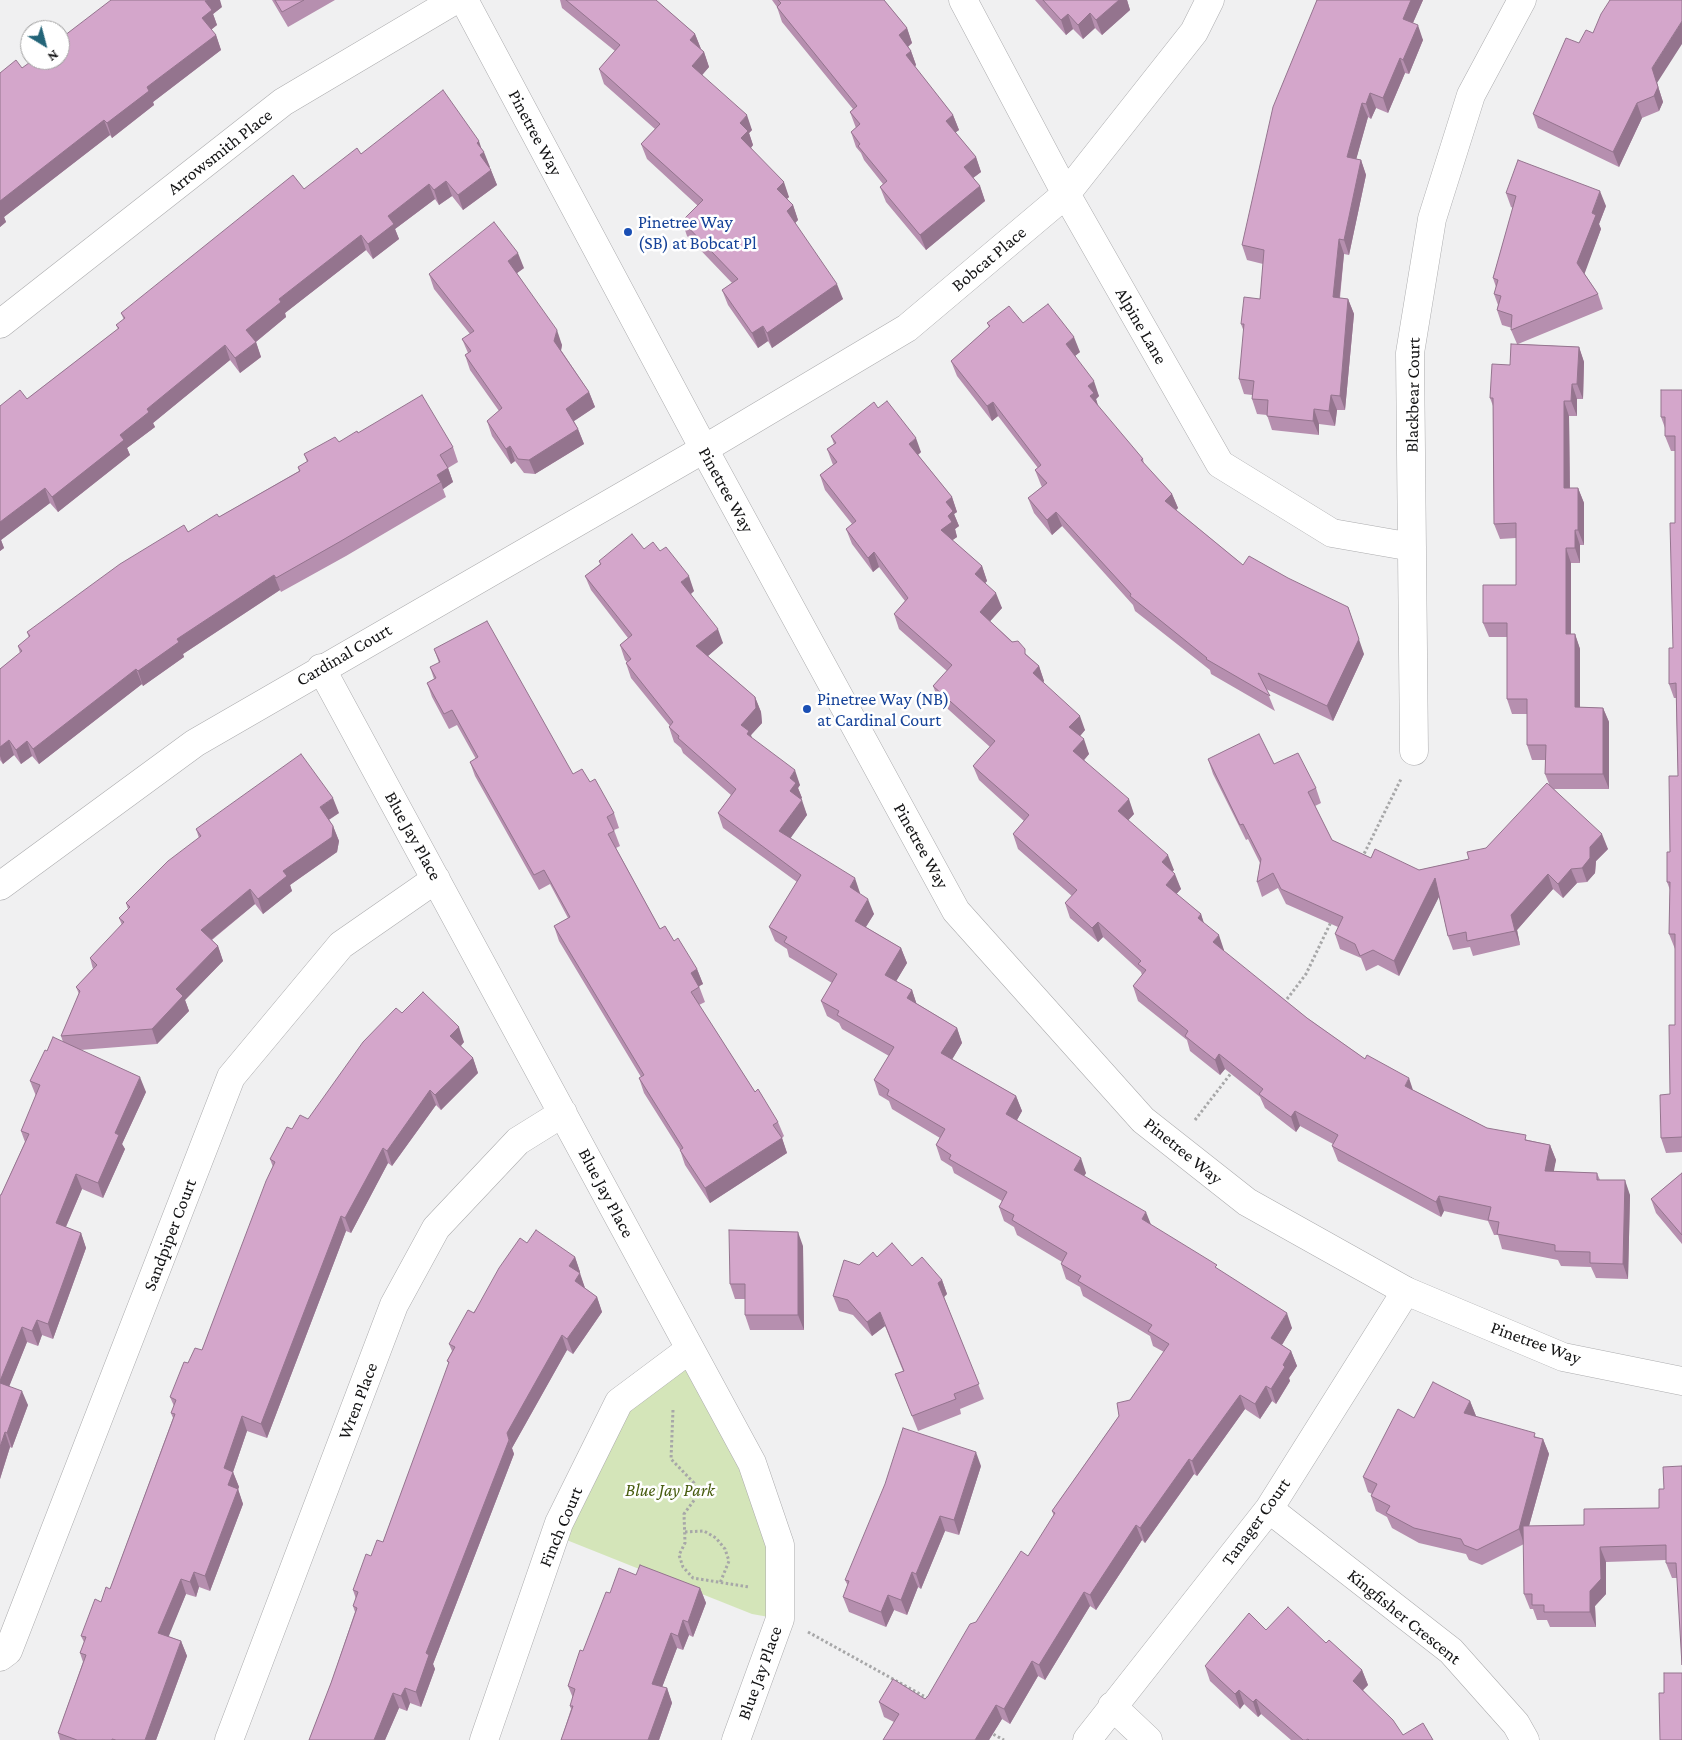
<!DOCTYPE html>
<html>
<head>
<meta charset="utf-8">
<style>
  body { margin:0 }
  #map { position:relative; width:1682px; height:1740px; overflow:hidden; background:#f0f0f1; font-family:"Crimson Pro",serif }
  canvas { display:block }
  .north { position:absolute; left:20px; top:20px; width:50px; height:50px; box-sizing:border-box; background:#fff; border:1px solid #a1a1a1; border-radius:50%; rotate:143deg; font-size:14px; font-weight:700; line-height:20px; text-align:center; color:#141415 }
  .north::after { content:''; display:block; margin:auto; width:18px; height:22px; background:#236478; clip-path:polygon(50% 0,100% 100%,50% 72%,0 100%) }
</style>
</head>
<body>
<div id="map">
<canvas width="1682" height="1740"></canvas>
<div class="north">N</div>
</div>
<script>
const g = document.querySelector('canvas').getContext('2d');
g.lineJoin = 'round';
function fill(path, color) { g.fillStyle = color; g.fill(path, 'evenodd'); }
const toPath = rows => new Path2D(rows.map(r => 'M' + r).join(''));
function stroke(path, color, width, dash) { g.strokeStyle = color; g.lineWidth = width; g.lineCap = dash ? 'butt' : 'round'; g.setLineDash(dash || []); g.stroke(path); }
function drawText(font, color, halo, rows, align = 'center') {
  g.font = font + ' "Crimson Pro",serif'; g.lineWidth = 5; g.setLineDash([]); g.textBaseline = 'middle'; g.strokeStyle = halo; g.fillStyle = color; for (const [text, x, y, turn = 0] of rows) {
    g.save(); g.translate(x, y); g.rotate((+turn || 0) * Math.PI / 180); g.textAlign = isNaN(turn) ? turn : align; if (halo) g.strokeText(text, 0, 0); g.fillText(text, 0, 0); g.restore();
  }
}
fill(toPath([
  [690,1349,752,1463,780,1619,752,1614,554,1535,619,1402]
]), '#d4e5b9');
const street = toPath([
  [963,0,1066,194,1220,464,1332,533,1412,547],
  [0,324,283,102,455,0],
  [321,668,752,1463,780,1545,780,1619,736,1740],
  [1414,751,1410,353,1432,219,1471,95,1522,0],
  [0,886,195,743,704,449,907,328,1066,194,1194,32,1210,0],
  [1269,1509,1451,1651,1516,1724,1525,1740],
  [0,1657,8,1651,231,1077,341,945,436,879],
  [1112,1706,1148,1740],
  [229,1740,394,1305,436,1228,518,1141,563,1113],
  [484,1740,559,1523,619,1402,690,1349],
  [1087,1740,1269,1509,1406,1291]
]);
const secondary = toPath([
  [464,0,704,449,956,911,1143,1120,1247,1202,1406,1291,1563,1357,1682,1381]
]);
stroke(street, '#acacae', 29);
stroke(secondary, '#acacae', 29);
stroke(toPath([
  [1362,858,1401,779],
  [1284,1003,1306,974,1332,920],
  [1195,1120,1232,1072],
  [673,1410,671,1459,694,1483,695,1499,684,1514,685,1543,679,1555,683,1567,693,1578,749,1587],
  [685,1532,704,1531,716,1538,725,1549,729,1561,720,1583],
  [808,1632,929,1699],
  [989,1732,1004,1740]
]), '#a7a7a8', 3, [2.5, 2.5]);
stroke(street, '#fff', 28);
stroke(secondary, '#fff', 28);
fill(toPath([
  [272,0,335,0,288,27],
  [560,0,656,0,695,34,701,49,704,52,709,67,702,75,752,130,749,133,753,145,751,148,789,197,787,199,793,205,798,220,795,223,843,299,772,348,768,341,758,348,728,305,722,290,732,283,687,236,682,221,698,206,647,159,641,144,655,129,604,84,599,69,615,51,562,8],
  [772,0,884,0,907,28,912,43,908,47,911,51,916,65,915,67,953,115,959,130,955,132,976,157,981,172,973,178,980,186,985,201,926,250,886,202,880,187,883,184,864,160,861,153,856,147,851,132,856,128,850,112,853,109,782,22,777,7],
  [1035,0,1127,0,1130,10,1102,35,1095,28,1083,39,1073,29,1066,35],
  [1317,0,1423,0,1413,23,1423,40,1409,74,1405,73,1388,113,1376,108,1371,119,1368,117,1356,159,1361,160,1366,175,1349,255,1344,254,1340,298,1348,299,1354,314,1345,410,1337,410,1335,426,1319,424,1319,435,1272,430,1267,415,1257,414,1252,399,1252,395,1244,394,1239,379,1244,332,1241,324,1260,299,1263,264,1247,260,1242,245],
  [222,7,213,14,217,25,211,30,216,35,221,50,153,102,154,105,112,138,110,135,4,217,6,222,0,227,0,73,22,68],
  [1593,33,1657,83,1663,102,1659,111,1642,118,1619,167,1538,128,1533,114,1579,43],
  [482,149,497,185,463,210,452,196,439,205,435,199,395,229,399,239,373,259,366,250,285,313,286,317,256,342,261,357,240,373,230,360,153,423,155,427,127,448,130,455,58,512,50,503,1,540,4,548,0,551,0,406,27,399,118,329,116,325,124,320,121,313,304,189,361,154],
  [1506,193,1606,206,1599,224,1601,229,1584,273,1598,294,1603,309,1518,344,1579,347,1584,362,1583,399,1577,399,1577,416,1569,416,1570,488,1578,488,1584,503,1584,545,1580,545,1580,563,1571,563,1571,634,1575,634,1580,649,1580,707,1603,708,1609,722,1609,789,1554,789,1608,849,1596,861,1595,873,1587,882,1577,883,1563,898,1553,889,1517,930,1520,945,1473,956,1470,947,1453,950,1448,936,1439,896,1399,976,1378,965,1366,971,1361,958,1340,949,1335,934,1338,927,1286,904,1278,888,1262,897,1257,882,1260,863,1248,839,1246,840,1213,774,1208,759,1274,764,1316,788,1321,803,1315,806,1332,840,1371,858,1419,870,1469,859,1486,848,1549,784,1545,774,1545,760,1532,760,1527,745,1527,714,1512,714,1507,699,1507,637,1489,637,1483,623,1516,585,1516,538,1500,539,1494,524,1493,406,1490,398,1510,365,1517,344,1511,330,1512,328,1502,325,1497,310,1498,305,1494,294,1496,287,1493,278,1513,208,1511,207],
  [524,268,517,273,562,345,561,350,589,392,595,407,574,421,578,429,584,444,535,474,524,473,515,461,511,464,492,436,487,421,499,411,470,370,465,355,468,353,462,339,470,334,434,289,429,274],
  [987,323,1023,323,1080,352,1075,356,1099,396,1096,399,1098,407,1143,459,1144,464,1172,494,1178,508,1176,510,1243,565,1364,654,1333,721,1266,689,1275,711,1211,674,1210,670,1135,611,1133,605,1062,526,1052,535,1034,513,1028,498,1042,487,1041,485,1035,470,1038,468,998,416,992,421,957,376,951,361,989,327],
  [1682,390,1682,1152,1666,1153,1661,1138,1670,1094,1675,1025,1675,949,1669,934,1670,890,1667,882,1678,776,1676,698,1674,698,1669,684,1673,648,1675,523,1675,451,1671,451,1665,436,1665,428,1661,417],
  [878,408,921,452,918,455,952,497,957,512,954,514,959,526,955,529,957,537,952,540,982,566,987,581,985,583,1002,608,990,621,1039,666,1044,681,1043,683,1085,730,1080,736,1089,754,1084,760,1134,814,1128,820,1174,870,1172,871,1181,889,1176,894,1201,914,1203,922,1224,950,1223,951,1307,1018,1365,1059,1413,1090,1487,1128,1528,1140,1550,1145,1556,1160,1553,1171,1597,1173,1600,1180,1630,1195,1628,1279,1596,1278,1591,1267,1561,1266,1558,1260,1502,1249,1498,1235,1494,1235,1488,1221,1444,1211,1441,1217,1338,1161,1332,1146,1333,1144,1300,1126,1296,1132,1265,1108,1260,1097,1225,1069,1220,1075,1190,1051,1187,1040,1138,1001,1133,986,1142,975,1141,972,1103,937,1098,942,1070,918,1065,903,1072,896,1018,849,1013,834,1024,821,979,780,973,766,990,747,939,701,933,686,947,671,899,629,894,614,905,601,879,567,873,572,852,544,846,529,852,524,825,490,820,475,833,465,827,449,834,444,831,436],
  [358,433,453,447,458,462,448,468,453,482,443,489,446,497,346,556,281,592,280,590,183,654,184,657,143,686,142,684,39,764,32,756,21,764,14,755,3,764,0,760,0,669,20,653,18,646,29,638,27,632,188,532,219,517,299,471,298,467,307,462,304,454,339,442],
  [644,549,694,591,691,594,723,643,708,656,755,697,761,712,762,723,751,735,751,738,800,785,798,788,802,798,800,799,807,815,790,838,860,893,860,894,874,914,866,927,901,948,907,963,896,981,912,990,916,1003,957,1028,962,1043,952,1059,1016,1096,1022,1111,1017,1120,1086,1173,1084,1176,1151,1225,1218,1269,1292,1328,1282,1345,1291,1351,1297,1366,1289,1378,1290,1381,1276,1404,1272,1401,1260,1419,1245,1409,1197,1476,1194,1474,1145,1543,1142,1540,1096,1610,1090,1606,1045,1680,1038,1676,1010,1724,1002,1719,989,1740,883,1740,894,1722,884,1717,879,1702,925,1699,928,1696,976,1622,1028,1556,1054,1516,1052,1511,1164,1352,1153,1346,1150,1336,1083,1296,1080,1287,1066,1279,1061,1264,1062,1262,1017,1235,1014,1227,1004,1221,999,1207,1002,1201,954,1173,952,1167,941,1160,936,1145,940,1138,892,1109,889,1101,879,1095,874,1080,889,1056,842,1029,839,1023,827,1016,821,1001,832,983,789,957,787,949,775,941,769,927,797,882,723,828,718,813,731,795,683,753,681,748,674,742,669,727,670,726,631,678,626,663,627,662,625,660,620,645,628,638,591,590,585,576,600,564,599,561],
  [434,649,573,774,590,782,614,813,619,828,614,830,620,846,616,848,660,929,674,941,697,969,703,984,699,986,705,1002,699,1005,755,1092,778,1122,784,1136,782,1138,787,1153,710,1203,685,1165,680,1150,644,1093,639,1078,641,1077,559,941,554,926,568,918,550,884,539,890,475,776,470,762,476,759,457,725,449,729,432,697,427,683,434,679,430,667,439,663],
  [339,813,329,820,333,826,339,841,337,852,290,885,292,891,263,914,255,904,212,940,218,946,223,961,185,1000,189,1011,157,1044,80,1050,146,1092,122,1144,125,1149,103,1198,82,1189,66,1227,81,1233,86,1248,53,1339,42,1335,38,1346,27,1342,9,1386,28,1405,12,1448,10,1447,0,1479,1,1195,25,1142,21,1131,36,1096,30,1081,47,1051,63,1042,61,1036,79,994,76,987,93,969,90,958,122,925,119,918,128,909,126,903,199,838,196,829],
  [402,1013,464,1042,461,1046,473,1058,478,1073,441,1110,436,1105,392,1166,388,1163,351,1233,346,1231,267,1438,247,1431,233,1472,239,1487,238,1489,243,1504,210,1591,199,1587,196,1597,186,1594,168,1636,181,1641,187,1656,156,1740,60,1740,58,1733,83,1662,80,1653,84,1642,81,1636,101,1602,110,1589,173,1418,171,1413,174,1406,170,1397,188,1363,202,1350,273,1167,270,1159,292,1129,308,1119],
  [1682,1173,1682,1244,1656,1213,1651,1199],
  [527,1243,575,1257,580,1272,579,1273,585,1288,597,1297,602,1312,573,1354,567,1350,512,1448,514,1454,433,1664,435,1669,421,1707,410,1703,407,1711,399,1708,385,1740,309,1740,331,1683,355,1612,353,1606,356,1599,353,1590,371,1556,383,1542,449,1364,447,1361,452,1351,449,1344],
  [803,1246,804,1330,750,1330,745,1315,745,1299,735,1299,730,1284],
  [877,1257,912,1266,942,1280,947,1294,944,1297,984,1399,960,1409,961,1414,918,1431,895,1374,903,1371,885,1326,872,1336,853,1315,839,1311,833,1296],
  [1470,1401,1476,1416,1475,1416,1543,1439,1549,1454,1529,1526,1584,1525,1659,1508,1664,1489,1682,1466,1677,1578,1672,1578,1666,1563,1666,1560,1606,1562,1606,1594,1595,1606,1596,1627,1550,1627,1547,1620,1537,1620,1533,1609,1530,1609,1524,1594,1524,1544,1482,1565,1469,1560,1466,1554,1419,1543,1392,1528,1387,1517,1376,1511,1371,1496,1372,1494,1368,1492,1363,1477,1414,1418],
  [981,1466,959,1535,945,1531,921,1589,918,1587,907,1615,894,1610,886,1627,849,1612,843,1597,848,1586,845,1580],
  [636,1575,700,1588,706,1603,693,1637,689,1635,683,1650,677,1648,662,1687,667,1688,672,1703,659,1740,561,1740,571,1709,570,1706,573,1698,568,1686,610,1593],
  [1266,1630,1326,1643,1362,1670,1368,1685,1363,1690,1403,1735,1433,1740,1291,1740,1261,1714,1258,1717,1244,1704,1240,1709,1210,1681,1205,1666]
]), '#b68faf');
fill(toPath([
  [207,0,220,0,222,7,213,14,217,25,208,32,202,18,205,1],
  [1119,0,1127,0,1130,10,1102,35,1096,20],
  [1411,0,1423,0,1408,34,1403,19],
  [1090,13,1095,28,1083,39,1078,25],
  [1068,14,1073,29,1066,35,1061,20],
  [1682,21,1682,44,1657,83,1663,102,1659,111,1654,96,1652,68],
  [1418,25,1423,40,1409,74,1403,60],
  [907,28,912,43,904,50,899,35],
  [695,34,701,49,690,40],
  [216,35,221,50,153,102,154,105,112,138,107,123,147,87],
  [911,51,916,65,911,70,906,55],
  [704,52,709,67,697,81,692,66],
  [1400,58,1405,73,1388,113,1383,98],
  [1370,93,1376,108,1371,119,1366,104],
  [1362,103,1368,117,1353,171,1347,157],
  [1637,103,1642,118,1619,167,1613,152],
  [747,115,752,130,749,133,753,145,747,153,741,138,740,123],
  [953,115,959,130,951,136,946,121],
  [104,120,110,135,4,217,6,222,0,227,0,201],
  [479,141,483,153,484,152,490,167,485,170,480,155,477,143],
  [976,157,981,172,969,181,964,167],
  [1361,160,1366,175,1349,255,1344,240],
  [491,170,497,185,463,210,458,195],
  [446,181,452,196,439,205,434,190],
  [784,182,789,197,782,203,777,189],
  [429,184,435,199,395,229,399,239,373,259,368,244,388,216],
  [980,186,985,201,926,250,920,235],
  [1600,191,1606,206,1599,224,1601,229,1583,278,1577,263,1592,213],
  [793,205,798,220,792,226,787,211],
  [361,235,366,250,285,313,286,317,252,345,246,330,279,299],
  [1339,239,1344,254,1338,312,1333,297],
  [518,253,524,268,513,276,508,261],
  [837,284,843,299,772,348,767,333],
  [1348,299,1354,314,1345,410,1340,396],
  [763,326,768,341,758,348,752,333],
  [557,330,562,345,560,356,554,341],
  [1074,337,1080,352,1071,359,1066,344],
  [256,342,261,357,240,373,235,358],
  [225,345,230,360,153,423,155,427,127,448,130,455,58,512,52,497,147,409],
  [1579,347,1584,362,1583,399,1577,384],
  [1094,381,1099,396,1096,399,1099,408,1090,396,1088,386],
  [1572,384,1577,399,1577,416,1571,401],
  [589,392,595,407,571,423,566,409],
  [1331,395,1337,410,1335,426,1329,411],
  [1564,401,1569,416,1570,503,1564,488],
  [993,402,998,416,992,421,987,406],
  [1314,409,1319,424,1319,435,1313,421],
  [578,429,584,444,535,474,529,460],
  [916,438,921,452,914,458,909,444],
  [510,446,515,461,511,464,506,449],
  [448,468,453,482,443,489,441,482,437,475],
  [45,488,50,503,1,540,4,548,0,551,0,522],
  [1578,488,1584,503,1584,545,1578,530],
  [1172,494,1178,508,1170,516,1165,501],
  [952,497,957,512,954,514,959,526,955,529,957,537,946,545,941,530,948,516,946,502],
  [1056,512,1062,526,1052,535,1047,520],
  [1575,530,1580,545,1580,563,1575,548],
  [1566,548,1571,563,1571,649,1566,634],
  [874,552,879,567,873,572,868,558],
  [982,566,987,581,980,589,975,574],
  [274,575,280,590,183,654,184,657,143,686,138,671,177,639],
  [689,576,694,591,687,597,681,582],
  [996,593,1002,608,985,627,980,612],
  [1348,607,1364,654,1333,721,1327,706],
  [718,629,723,643,702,661,696,646],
  [1575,634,1580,649,1580,722,1575,707],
  [1039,666,1044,681,1038,688,1033,673],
  [136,669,142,684,39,764,33,749],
  [755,697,761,712,762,723,751,735,755,746,741,725],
  [1603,708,1609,722,1609,789,1603,774],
  [1080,716,1085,730,1075,742,1069,727],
  [1084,739,1089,754,1079,766,1073,751],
  [9,740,14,755,3,764,0,756,0,747],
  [27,741,32,756,21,764,16,750],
  [795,770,800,785,798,788,802,798,795,806,790,791,790,778],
  [333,798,339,813,325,822,320,807],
  [1129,799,1134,814,1123,826,1118,811],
  [802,800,807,815,785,846,779,831],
  [333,826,339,841,337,852,290,885,292,891,263,914,258,899,283,871],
  [1602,834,1608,849,1596,861,1595,873,1587,882,1582,868,1590,847],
  [1168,855,1174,870,1167,877,1162,862],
  [1571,869,1577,883,1563,898,1558,884],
  [1175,874,1181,889,1171,900,1166,885],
  [1548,874,1553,889,1517,930,1520,945,1515,931,1511,915],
  [855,878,860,893,855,902,850,887],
  [1435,878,1441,893,1399,976,1394,961],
  [250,889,255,904,206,944,201,930],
  [868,899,874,914,860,936,855,921],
  [1201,914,1206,929,1198,918],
  [1098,922,1103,937,1098,942,1092,928],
  [1219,935,1224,950,1218,957,1213,942],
  [218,946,223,961,185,1000,189,1011,157,1044,152,1029,176,989],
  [901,948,907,963,891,990,885,975],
  [697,969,703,984,696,988,691,973],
  [912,990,917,1005,907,998],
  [459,1027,464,1042,456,1051,450,1036],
  [957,1028,962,1043,947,1068,941,1053],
  [1219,1054,1225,1069,1220,1075,1215,1060],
  [473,1058,478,1073,441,1110,435,1095],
  [140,1077,146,1092,122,1144,125,1149,103,1198,98,1183,115,1133],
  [1409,1078,1414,1093,1405,1086],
  [430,1090,436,1105,392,1166,387,1151],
  [1016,1096,1022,1111,1012,1129,1006,1114],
  [1295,1111,1300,1126,1296,1132,1291,1117],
  [782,1138,787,1153,710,1203,705,1188],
  [1550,1145,1556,1160,1551,1186,1545,1171],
  [383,1148,388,1163,351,1233,345,1218],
  [1081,1158,1086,1173,1079,1185,1074,1170],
  [76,1174,82,1189,61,1238,56,1223],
  [1625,1180,1630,1195,1628,1279,1623,1264],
  [1439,1196,1444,1211,1441,1217,1436,1202],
  [1146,1212,1152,1227,1142,1219],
  [341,1216,346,1231,267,1438,261,1424],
  [798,1232,803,1246,804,1330,798,1315],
  [81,1233,86,1248,53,1339,48,1324],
  [575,1257,580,1272,574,1280,569,1266],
  [580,1273,585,1288,575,1281],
  [942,1280,947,1294,943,1298,938,1283],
  [597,1297,602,1312,573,1354,567,1339],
  [880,1312,885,1326,872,1336,867,1322],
  [1287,1313,1292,1328,1277,1353,1271,1338],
  [37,1320,42,1335,38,1346,32,1331],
  [22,1327,27,1342,5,1397,0,1384,0,1381],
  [562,1335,567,1350,512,1448,507,1433],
  [1291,1351,1297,1366,1289,1378,1290,1381,1276,1404,1271,1389,1283,1365],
  [1266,1386,1272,1401,1260,1419,1255,1404],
  [22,1391,28,1405,12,1448,7,1433],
  [1240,1395,1245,1409,1197,1476,1192,1461],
  [1470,1401,1476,1416,1469,1428,1464,1413],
  [242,1416,247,1431,233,1472,239,1487,234,1500,228,1485,224,1468],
  [5,1432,10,1447,0,1479,0,1447],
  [1543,1439,1549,1454,1524,1544,1519,1529],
  [509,1440,514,1454,433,1664,435,1669,421,1707,416,1692,426,1653],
  [976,1452,981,1466,959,1535,954,1520],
  [1189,1459,1194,1474,1145,1543,1140,1528],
  [238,1489,243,1504,210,1591,205,1576],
  [940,1516,945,1531,921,1589,916,1574],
  [1136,1525,1142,1540,1096,1610,1090,1595],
  [1600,1547,1606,1562,1606,1594,1595,1606,1596,1627,1590,1612,1590,1591],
  [194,1572,199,1587,196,1597,190,1582],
  [912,1572,918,1587,907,1615,901,1600],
  [181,1579,186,1594,164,1648,158,1633],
  [700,1588,706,1603,693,1637,688,1622],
  [1084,1592,1090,1606,1045,1680,1039,1665],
  [888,1595,894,1610,886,1627,881,1612],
  [683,1620,689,1635,683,1650,678,1636],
  [671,1633,677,1648,658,1698,652,1684],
  [181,1641,187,1656,156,1740,145,1740],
  [1032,1661,1038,1676,1010,1724,1004,1709],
  [1362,1670,1368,1685,1358,1695,1353,1681],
  [405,1688,410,1703,407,1711,401,1696],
  [667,1688,672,1703,659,1740,648,1740],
  [1239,1690,1244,1704,1240,1709,1235,1694],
  [393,1693,399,1708,385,1740,374,1740],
  [1256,1699,1261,1714,1258,1717,1253,1702],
  [996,1705,1002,1719,989,1740,975,1740]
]), '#94748e');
const building = toPath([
  [111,0,207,0,205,1,212,10,202,18,216,35,147,87,149,91,107,123,104,120,0,201,0,73,16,60,22,68,33,60,60,60,60,39,111,0],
  [275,0,304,0,282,12,275,0],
  [566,0,656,0,695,34,690,40,704,52,692,66,747,115,740,123,748,131,741,138,784,182,777,189,793,205,787,211,837,284,767,333,763,326,752,333,722,290,738,279,682,221,703,200,641,144,660,124,599,69,620,45,566,0],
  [778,0,884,0,907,28,899,35,911,51,906,55,953,115,946,121,976,157,964,167,980,186,920,235,880,187,887,181,858,146,860,144,851,132,860,124,850,112,857,106,777,7,781,3,778,0],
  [1043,0,1119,0,1096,20,1090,13,1078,25,1068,14,1061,20,1043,0],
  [1317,0,1411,0,1403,19,1418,25,1403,60,1400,58,1383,98,1370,93,1366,104,1362,103,1347,157,1361,160,1344,240,1339,239,1333,297,1348,299,1340,396,1331,395,1329,411,1314,409,1313,421,1267,416,1268,400,1252,399,1254,381,1239,379,1244,324,1241,324,1244,297,1260,299,1264,250,1242,245,1273,107,1317,0],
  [1610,0,1682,0,1682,21,1652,68,1658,87,1654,96,1637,103,1613,152,1533,114,1566,38,1579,43,1586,30,1593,33,1601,14,1610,0],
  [443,90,479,141,477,143,484,152,480,155,491,170,458,195,446,181,434,190,429,184,388,216,394,224,368,244,361,235,279,299,281,302,246,330,256,342,235,358,225,345,147,409,149,412,120,435,124,440,52,497,45,488,0,522,0,406,20,390,27,399,119,328,116,325,125,318,121,313,293,175,304,189,357,148,361,154,443,90],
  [1518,160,1600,191,1592,213,1596,215,1577,263,1598,294,1511,330,1512,315,1497,310,1501,296,1494,294,1498,280,1493,278,1516,196,1506,193,1518,160],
  [494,222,518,253,508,261,557,330,554,341,589,392,566,409,578,429,529,460,518,459,510,446,506,449,487,421,502,408,465,355,471,351,462,339,474,331,429,274,494,222],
  [1048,304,1074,337,1066,344,1094,381,1088,386,1094,393,1090,396,1143,459,1141,460,1172,494,1165,501,1243,565,1249,556,1288,578,1348,607,1359,639,1327,706,1258,673,1270,696,1206,659,1207,658,1130,596,1131,594,1056,512,1047,520,1028,498,1047,483,1035,470,1041,465,993,402,987,406,951,361,990,326,987,323,1009,306,1023,323,1048,304],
  [1511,344,1579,347,1577,384,1572,384,1571,401,1564,401,1564,488,1578,488,1578,530,1575,530,1575,548,1566,548,1566,634,1575,634,1575,707,1603,708,1603,774,1545,774,1546,745,1527,745,1527,699,1507,699,1507,623,1483,623,1483,585,1516,585,1516,523,1494,524,1493,398,1490,398,1492,364,1510,365,1511,344],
  [1661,390,1682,390,1682,1137,1661,1138,1660,1095,1670,1094,1669,1025,1675,1025,1675,934,1669,934,1670,882,1667,882,1667,852,1670,852,1669,776,1678,776,1676,683,1669,684,1669,648,1673,648,1670,523,1675,523,1675,436,1665,436,1665,417,1661,417,1661,390],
  [422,395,453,447,440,455,448,468,437,475,441,482,341,541,276,578,274,575,177,639,179,642,138,671,136,669,33,749,27,741,16,750,9,740,0,747,0,669,22,651,18,646,30,636,27,632,120,564,184,525,188,532,217,514,219,517,300,471,298,467,308,461,304,454,335,437,339,442,357,431,358,433,422,395],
  [887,401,916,438,909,444,952,497,946,502,953,511,948,516,952,522,941,530,982,566,975,574,996,593,980,612,1012,642,1018,641,1025,649,1025,654,1039,666,1033,673,1080,716,1069,727,1084,739,1073,751,1129,799,1118,811,1168,855,1162,862,1175,874,1166,885,1201,914,1198,918,1219,935,1213,942,1307,1018,1365,1059,1367,1055,1409,1078,1405,1086,1487,1128,1526,1135,1525,1140,1550,1145,1545,1171,1597,1173,1597,1180,1625,1180,1623,1264,1590,1263,1590,1252,1555,1251,1555,1245,1497,1234,1499,1222,1488,1220,1491,1207,1439,1196,1436,1202,1332,1146,1338,1135,1295,1111,1291,1117,1259,1094,1263,1089,1219,1054,1215,1060,1185,1036,1188,1031,1133,986,1146,970,1138,964,1141,961,1098,922,1092,928,1065,903,1077,890,1013,834,1029,815,973,766,995,741,933,686,952,665,894,614,908,598,874,552,868,558,846,529,856,521,820,475,837,462,827,449,836,443,831,436,874,402,878,408,887,401],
  [632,534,644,549,653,542,660,551,666,547,689,576,681,582,718,629,696,646,755,697,756,708,741,725,749,731,747,734,795,770,790,778,796,783,790,791,802,800,779,831,855,878,850,887,868,899,855,921,901,948,885,975,912,990,907,998,957,1028,941,1053,1016,1096,1006,1114,1081,1158,1074,1170,1146,1212,1142,1219,1217,1265,1215,1267,1287,1313,1271,1338,1291,1351,1283,1365,1285,1367,1271,1389,1266,1386,1255,1404,1240,1395,1192,1461,1189,1459,1140,1528,1136,1525,1090,1595,1084,1592,1039,1665,1032,1661,1004,1709,996,1705,975,1740,883,1740,899,1714,879,1702,893,1679,925,1699,928,1696,970,1624,976,1622,1021,1551,1028,1556,1055,1513,1052,1511,1119,1416,1117,1403,1130,1400,1169,1344,1148,1331,1152,1325,1078,1281,1081,1276,1061,1264,1067,1253,1012,1220,1014,1215,999,1207,1007,1192,949,1159,951,1155,936,1145,945,1129,887,1095,889,1090,874,1080,894,1047,837,1015,839,1011,821,1001,837,974,784,942,787,937,769,927,801,875,718,813,736,789,678,738,679,736,669,727,673,722,626,663,631,659,620,645,632,635,585,576,601,564,599,561,632,534],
  [487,621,573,774,582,769,590,782,595,779,614,813,607,817,614,831,608,834,660,929,665,926,674,941,678,938,697,969,691,973,699,987,691,992,755,1092,758,1089,778,1122,773,1125,782,1138,705,1188,680,1150,683,1148,639,1078,644,1075,554,926,570,917,544,870,534,875,470,762,478,757,452,710,444,714,427,683,436,678,430,667,440,662,434,649,487,621],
  [1259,734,1274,764,1298,753,1316,788,1308,792,1332,840,1371,858,1375,849,1419,870,1469,859,1467,852,1486,848,1547,783,1602,834,1590,847,1590,858,1582,868,1571,869,1558,884,1548,874,1511,915,1515,931,1467,941,1466,932,1448,936,1435,878,1394,961,1373,950,1360,956,1355,944,1335,934,1343,917,1281,889,1273,873,1257,882,1261,859,1243,824,1240,825,1208,759,1259,734],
  [301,754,333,798,320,807,333,826,332,837,283,871,287,876,258,899,250,889,201,930,218,946,176,989,183,996,152,1029,61,1036,80,991,76,987,97,965,90,958,124,922,119,918,130,907,126,903,168,861,201,836,196,829,301,754],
  [423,992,459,1027,450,1036,473,1058,435,1095,430,1090,387,1151,383,1148,345,1218,341,1216,261,1424,242,1416,224,1468,233,1472,228,1485,238,1489,205,1576,194,1572,190,1582,181,1579,158,1633,181,1641,145,1740,116,1740,112,1739,112,1740,77,1740,58,1733,86,1655,80,1653,86,1637,81,1636,95,1599,101,1602,106,1587,110,1589,175,1414,171,1413,176,1400,170,1397,184,1362,188,1363,195,1348,202,1350,266,1181,275,1162,270,1159,287,1127,292,1129,300,1115,308,1119,363,1042,396,1008,402,1013,423,992],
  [53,1037,140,1077,115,1133,119,1135,98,1183,76,1174,56,1223,81,1233,48,1324,37,1320,32,1331,22,1327,0,1381,0,1195,1,1195,29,1134,21,1131,40,1085,30,1081,45,1050,47,1051,53,1037],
  [1682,1173,1682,1235,1651,1199,1682,1173],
  [536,1230,575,1257,569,1266,580,1273,575,1281,597,1297,567,1339,562,1335,507,1433,509,1440,426,1653,429,1655,416,1692,405,1688,401,1696,393,1693,374,1740,309,1740,331,1683,357,1608,353,1606,358,1592,353,1590,366,1554,371,1556,377,1540,383,1542,449,1362,447,1361,455,1347,449,1344,468,1310,474,1313,499,1268,520,1238,527,1243,536,1230],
  [729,1230,798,1232,798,1315,745,1315,745,1284,730,1284,729,1230],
  [892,1243,912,1266,922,1257,942,1280,938,1283,979,1384,954,1394,956,1399,912,1416,895,1374,904,1371,880,1312,867,1322,848,1300,833,1296,844,1260,859,1265,873,1252,877,1257,892,1243],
  [1433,1382,1470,1401,1464,1413,1535,1433,1534,1437,1543,1439,1519,1529,1477,1550,1464,1545,1461,1539,1414,1528,1386,1513,1390,1506,1371,1496,1377,1484,1363,1477,1398,1409,1414,1418,1433,1382],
  [0,1383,22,1391,7,1433,5,1432,0,1447,0,1383],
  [903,1428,976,1452,954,1520,940,1516,916,1574,912,1572,901,1600,888,1595,881,1612,843,1597,849,1581,845,1580,885,1484,903,1428],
  [1682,1466,1682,1665,1676,1563,1666,1563,1666,1545,1600,1547,1601,1579,1590,1591,1590,1612,1544,1612,1544,1605,1532,1605,1532,1594,1524,1594,1523,1526,1584,1525,1584,1509,1659,1508,1659,1489,1664,1489,1663,1467,1682,1466],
  [640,1565,700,1588,688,1622,683,1620,678,1636,671,1633,652,1684,667,1688,648,1740,561,1740,573,1706,570,1706,575,1689,568,1686,580,1650,583,1651,606,1592,610,1593,619,1568,636,1575,640,1565],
  [1288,1607,1326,1643,1329,1640,1362,1670,1353,1681,1393,1720,1403,1735,1423,1723,1433,1740,1309,1740,1308,1739,1306,1740,1303,1740,1256,1699,1253,1702,1239,1690,1235,1694,1205,1666,1249,1613,1266,1630,1288,1607],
  [1664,1673,1682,1673,1682,1740,1660,1740,1659,1693,1664,1693,1664,1673]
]);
fill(building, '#d4a6cb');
stroke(building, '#94748e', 1);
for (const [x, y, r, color] of [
  [628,232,5,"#1a4fb4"],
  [807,709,5,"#1a4fb4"]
]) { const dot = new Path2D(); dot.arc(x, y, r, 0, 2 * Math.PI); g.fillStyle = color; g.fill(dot); stroke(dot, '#fff', 2); }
drawText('18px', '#141415', '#fff', [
  ["Pinetree Way",535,133,62],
  ["Arrowsmith Place",220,152,-38],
  ["Bobcat Place",989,259,-40],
  ["Alpine Lane",1141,326,60],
  ["Blackbear Court",1413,395,-89],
  ["Pinetree Way",726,490,61],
  ["Cardinal Court",344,655,-30],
  ["Blue Jay Place",413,836,61],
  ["Pinetree Way",921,846,61],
  ["Pinetree Way",1183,1151,39],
  ["Blue Jay Place",606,1193,62],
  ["Sandpiper Court",170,1235,-69],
  ["Pinetree Way",1536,1343,20],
  ["Wren Place",358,1401,-69],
  ["Tanager Court",1256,1522,-54],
  ["Finch Court",561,1527,-67],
  ["Kingfisher Crescent",1404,1617,39],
  ["Blue Jay Place",760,1673,-70]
]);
drawText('18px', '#164399', '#fff', [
  ["Pinetree Way",638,222],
  ["(SB) at Bobcat Pl",638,243],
  ["Pinetree Way (NB)",817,699],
  ["at Cardinal Court",817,720]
], 'left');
drawText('italic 18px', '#475c0f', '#fff', [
  ["Blue Jay Park",670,1490]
]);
</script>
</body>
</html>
